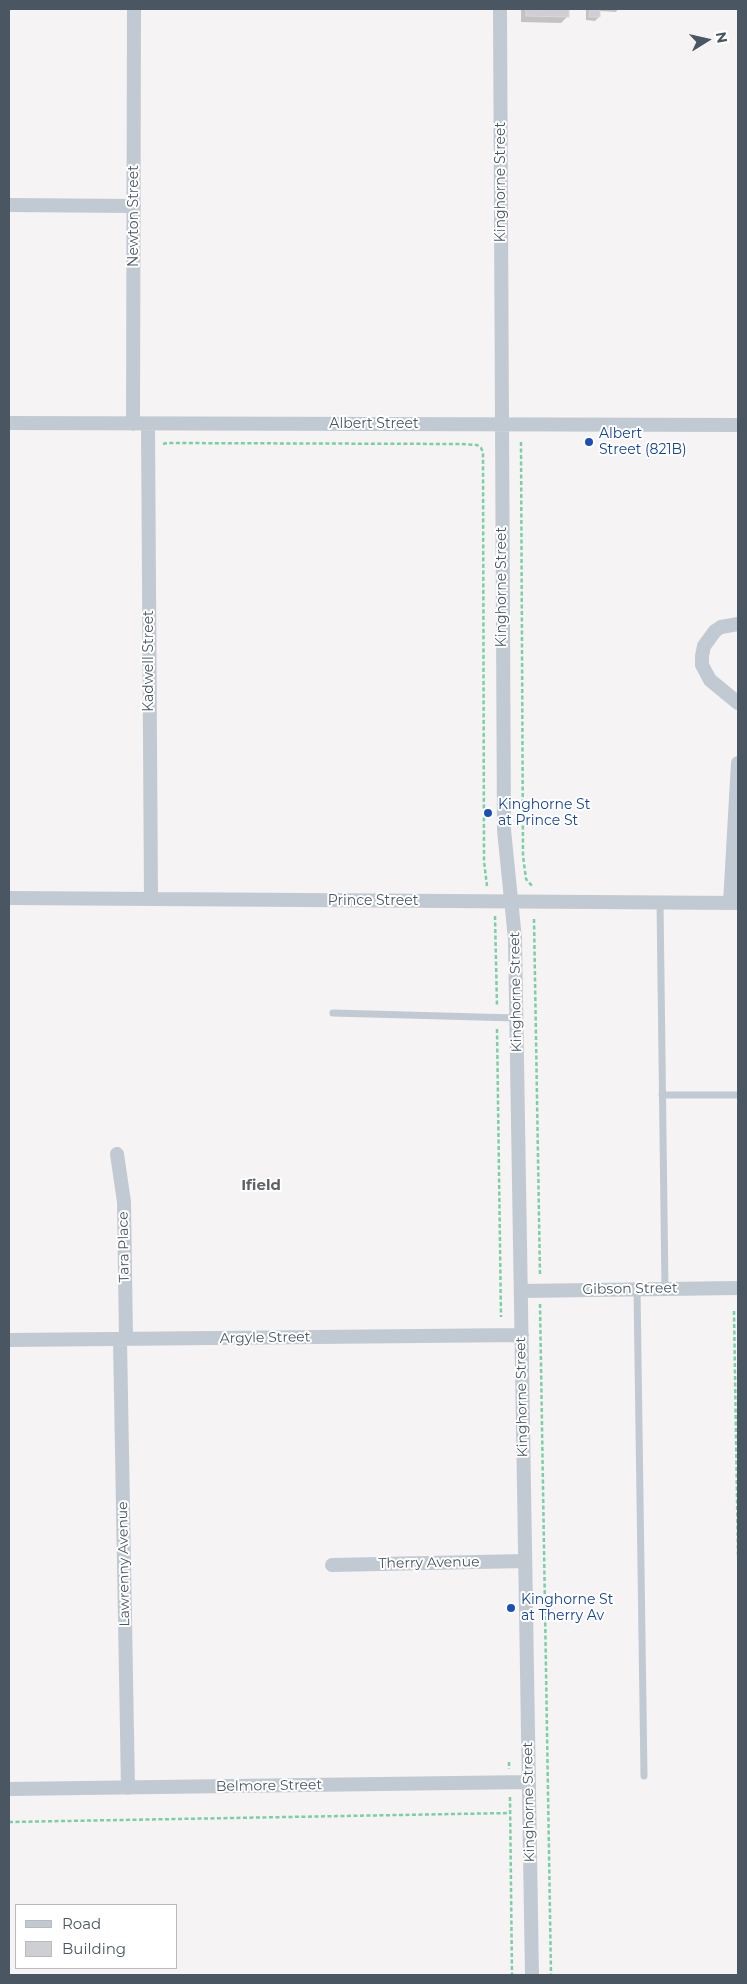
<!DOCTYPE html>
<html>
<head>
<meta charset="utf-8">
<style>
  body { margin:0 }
  #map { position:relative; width:747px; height:1984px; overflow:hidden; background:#f5f3f3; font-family:Montserrat,sans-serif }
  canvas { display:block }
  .frame { position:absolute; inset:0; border:10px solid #4a5661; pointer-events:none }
  .legend { position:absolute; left:15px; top:1904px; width:162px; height:65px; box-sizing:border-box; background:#fff; border:1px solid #b7bbc0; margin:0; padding:6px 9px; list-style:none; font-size:15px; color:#4a5661 }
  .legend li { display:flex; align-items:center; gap:10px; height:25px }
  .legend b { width:25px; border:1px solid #b7bbc0 }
  .north { position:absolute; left:682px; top:15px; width:50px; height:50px; -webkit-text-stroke:4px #fff; paint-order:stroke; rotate:80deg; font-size:14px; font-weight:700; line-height:20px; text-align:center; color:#4a5661 }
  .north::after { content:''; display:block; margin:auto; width:18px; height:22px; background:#4a5661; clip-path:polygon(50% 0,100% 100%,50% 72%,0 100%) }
</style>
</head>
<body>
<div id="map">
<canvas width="747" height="1984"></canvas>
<div class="frame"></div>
<ul class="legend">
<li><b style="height:6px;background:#c1cad2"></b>Road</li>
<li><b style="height:14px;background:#cdcfd5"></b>Building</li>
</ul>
<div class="north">N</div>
</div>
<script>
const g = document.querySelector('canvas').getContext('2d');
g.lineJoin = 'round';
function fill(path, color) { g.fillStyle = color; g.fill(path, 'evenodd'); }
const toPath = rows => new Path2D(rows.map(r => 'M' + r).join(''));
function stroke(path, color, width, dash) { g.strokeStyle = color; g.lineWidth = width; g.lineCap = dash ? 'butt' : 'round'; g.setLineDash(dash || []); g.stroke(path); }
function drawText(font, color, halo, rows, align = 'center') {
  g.font = font + ' Montserrat,sans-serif'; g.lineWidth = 4; g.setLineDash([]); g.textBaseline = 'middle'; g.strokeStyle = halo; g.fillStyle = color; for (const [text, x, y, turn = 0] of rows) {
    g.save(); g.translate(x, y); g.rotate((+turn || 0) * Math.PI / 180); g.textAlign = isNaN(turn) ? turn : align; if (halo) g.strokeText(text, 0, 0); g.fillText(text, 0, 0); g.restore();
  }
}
fill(toPath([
  [521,9,567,9,567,17,561,23,521,22],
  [586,9,618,9,616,12,599,11,599,17,595,21,586,20]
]), '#0003');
const building = toPath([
  [526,9,569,9,569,17,526,16,526,9],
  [590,9,600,9,600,17,589,17,590,9]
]);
fill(building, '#cdcfd5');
stroke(building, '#d7d9de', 1);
stroke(toPath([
  [521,442,523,856,526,879,533,887],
  [163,444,167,443,460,444,477,445,481,448,483,452,484,861,487,886],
  [495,916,497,1006],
  [534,919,540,1276],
  [497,1029,501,1317],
  [540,1304,551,1975],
  [734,1311,738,1559],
  [509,1762,509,1769],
  [510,1797,512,1975],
  [9,1822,510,1813]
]), '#7ad0a6', 2.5, [4, 2.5]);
stroke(toPath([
  [660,902,665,1289],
  [333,1013,516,1018],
  [662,1095,738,1095],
  [637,1289,644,1776]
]), '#c1cad2', 7);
stroke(toPath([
  [500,9,504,830,515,939,532,1975],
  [9,205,134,206],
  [9,423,738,425],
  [133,424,134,9],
  [148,424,151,899],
  [738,624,721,627,715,631,704,646,702,656,702,665,710,680,738,703],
  [9,898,738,903],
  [730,903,738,763],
  [117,1154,124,1202,126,1339],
  [521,1291,738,1288],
  [120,1339,128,1788],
  [9,1340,522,1335],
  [332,1565,525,1561],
  [9,1789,529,1782]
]), '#c1cad2', 14);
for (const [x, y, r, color] of [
  [589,442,5,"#1a4fb4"],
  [488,813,5,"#1a4fb4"],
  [511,1608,5,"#1a4fb4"]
]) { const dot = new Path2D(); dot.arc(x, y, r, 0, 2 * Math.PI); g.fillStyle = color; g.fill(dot); stroke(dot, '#fff', 2); }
drawText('14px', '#4a5661', '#fff', [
  ["Kinghorne Street",501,182,-90],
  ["Newton Street",134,216,-90],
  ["Albert Street",374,424],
  ["Kinghorne Street",502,587,-90],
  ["Kadwell Street",149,661,-90],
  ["Prince Street",373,901],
  ["Kinghorne Street",516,992,-91],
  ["Tara Place",124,1247,-91],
  ["Gibson Street",630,1289,-1],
  ["Argyle Street",265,1338,-1],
  ["Kinghorne Street",522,1397,-91],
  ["Therry Avenue",429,1563,-1],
  ["Lawrenny Avenue",124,1564,-91],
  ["Belmore Street",269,1786,-1],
  ["Kinghorne Street",529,1802,-91]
]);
drawText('14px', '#164399', '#fff', [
  ["Albert",599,434],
  ["Street (821B)",599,450],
  ["Kinghorne St",498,805],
  ["at Prince St",498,821],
  ["Kinghorne St",521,1600],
  ["at Therry Av",521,1616]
], 'left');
drawText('bold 15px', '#5f6368', '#fff', [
  ["Ifield",261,1186]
]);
</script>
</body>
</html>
